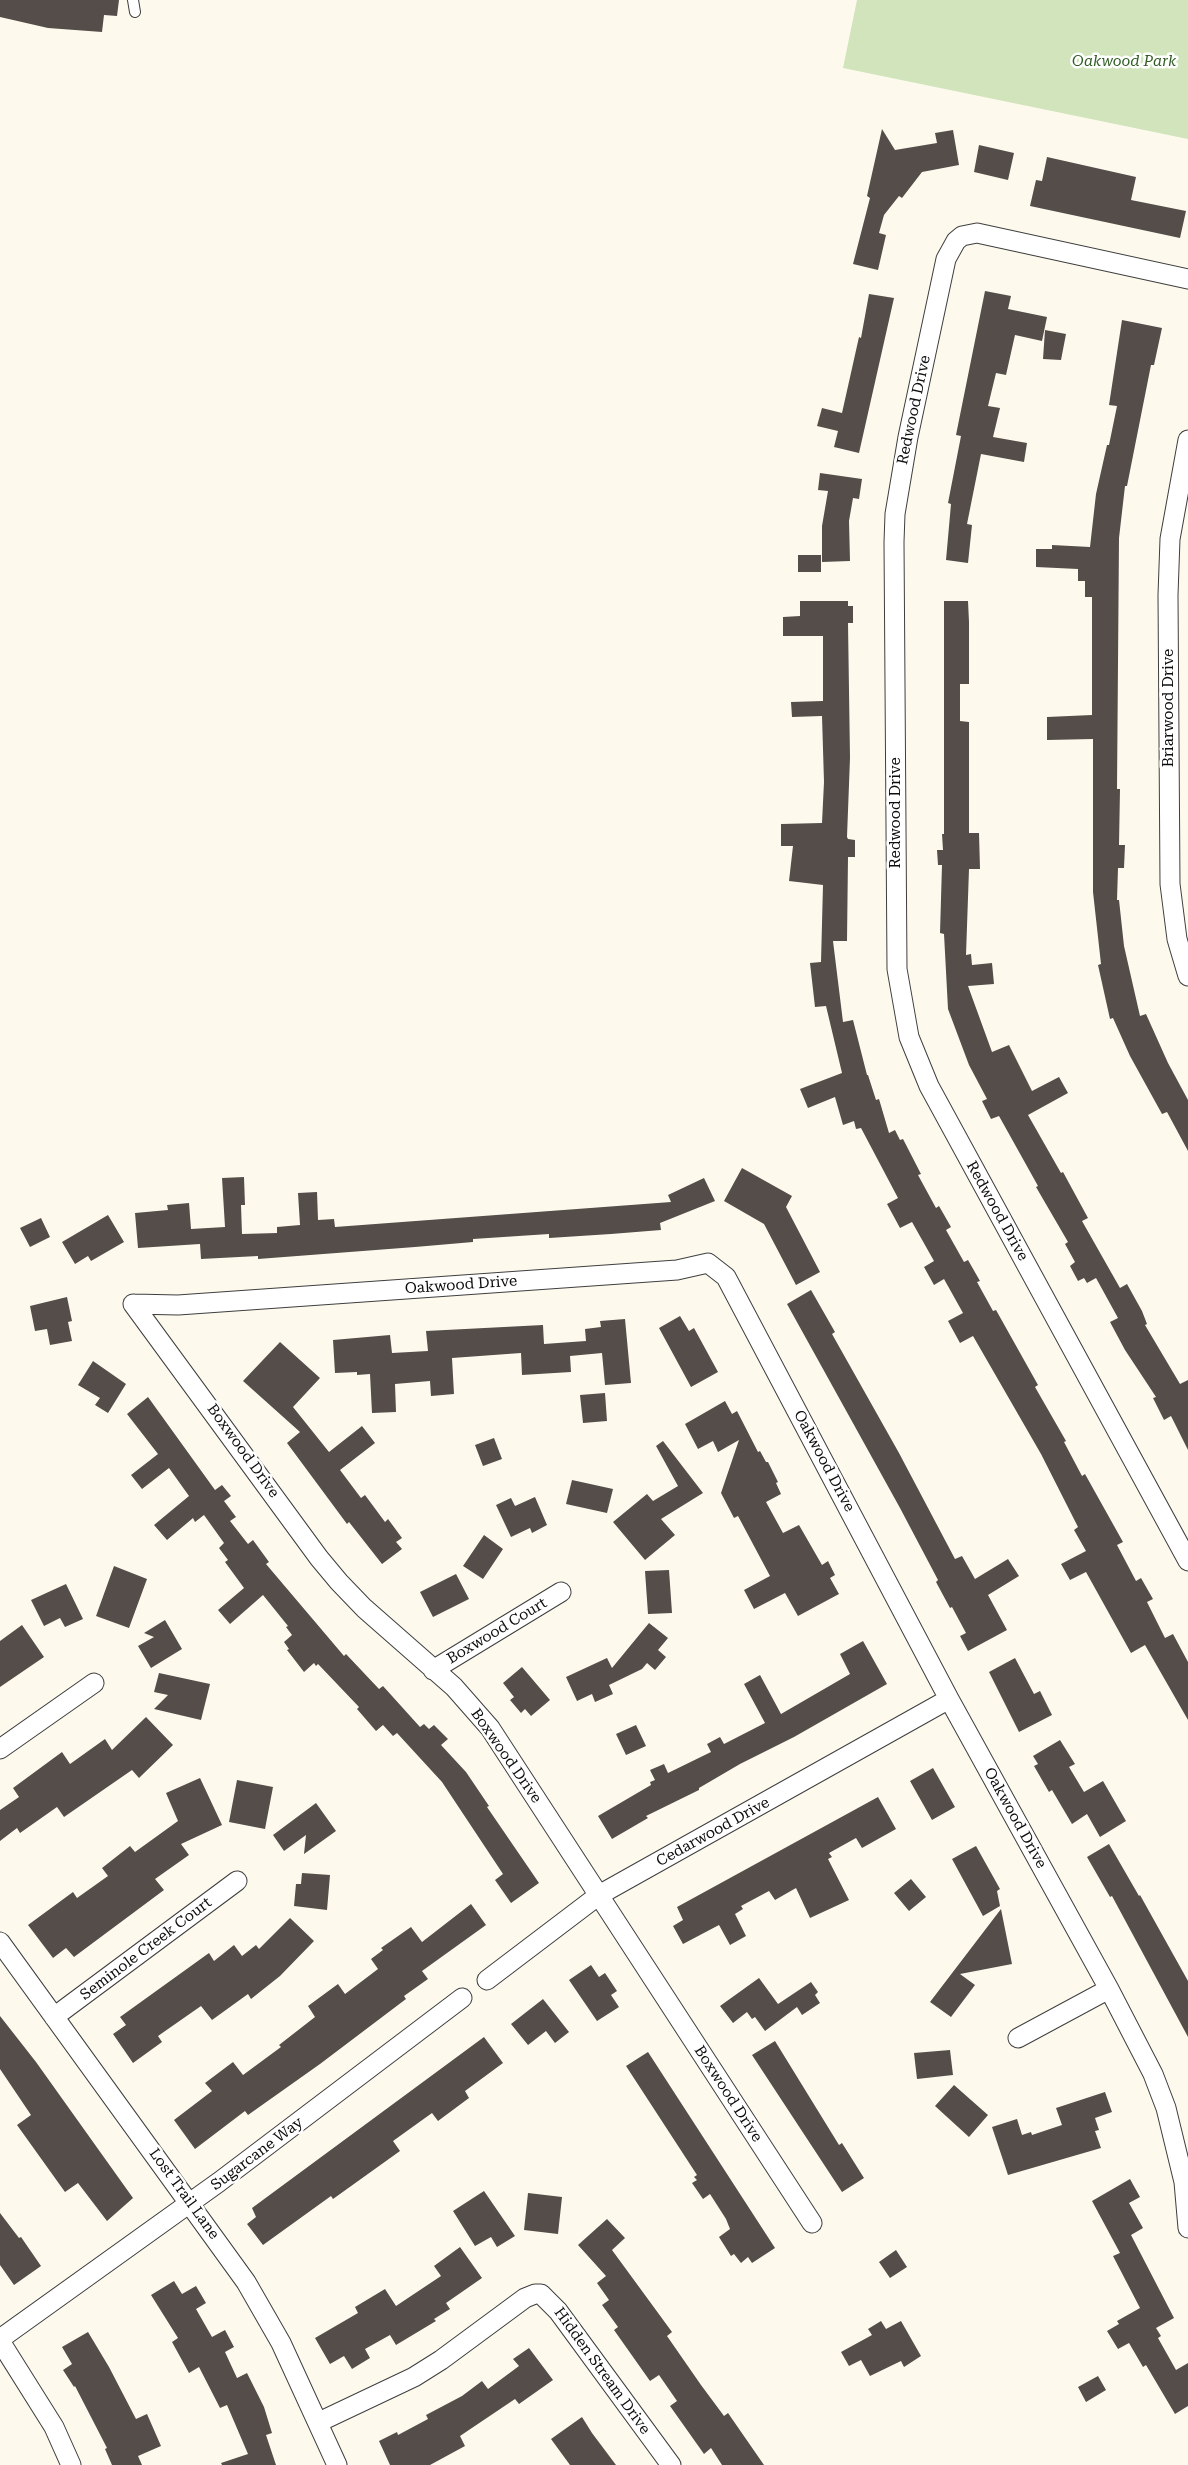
<!DOCTYPE html>
<html>
<head>
<meta charset="utf-8">
<style>
  body { margin:0 }
  canvas { display:block; background:#fdfaed }
</style>
</head>
<body>
<canvas width="1188" height="2465"></canvas>
<script>
const g = document.querySelector('canvas').getContext('2d');
g.lineJoin = 'round';
function fill(path, color) { g.fillStyle = color; g.fill(path, 'evenodd'); }
const toPath = rows => new Path2D(rows.map(r => 'M' + r).join(''));
function stroke(path, color, width, dash) { g.strokeStyle = color; g.lineWidth = width; g.lineCap = dash ? 'butt' : 'round'; g.setLineDash(dash || []); g.stroke(path); }
function drawText(font, color, halo, rows, align = 'center') {
  g.font = font + ' "Roboto Serif",serif'; g.lineWidth = 5; g.setLineDash([]); g.textBaseline = 'middle'; g.strokeStyle = halo; g.fillStyle = color; for (const [text, x, y, turn = 0] of rows) {
    g.save(); g.translate(x, y); g.rotate((+turn || 0) * Math.PI / 180); g.textAlign = isNaN(turn) ? turn : align; if (halo) g.strokeText(text, 0, 0); g.fillText(text, 0, 0); g.restore();
  }
}
fill(toPath([
  [857,0,1188,0,1188,139,843,68]
]), '#d1e4bb');
fill(toPath([
  [0,0,119,0,117,16,104,15,102,32,48,28,0,17],
  [882,129,895,150,937,143,935,133,953,130,959,165,922,172,902,198,899,196,884,215,879,233,886,235,878,270,853,264,870,198,867,196],
  [979,145,1014,153,1008,180,974,172],
  [1047,157,1136,177,1131,200,1186,211,1180,238,1030,206,1036,180,1042,181],
  [985,291,1011,296,1008,309,1047,317,1042,341,1015,335,1006,375,996,373,988,406,1000,408,993,437,1027,443,1024,462,981,454,967,524,972,525,968,563,946,560,951,504,948,503,961,436,956,435],
  [869,294,894,298,859,453,834,447,838,431,817,426,822,408,842,413,859,337,861,338],
  [1122,320,1162,328,1154,365,1151,365,1127,486,1125,486,1119,538,1117,789,1120,789,1119,845,1125,845,1124,868,1118,868,1117,900,1119,900,1124,946,1140,1016,1146,1014,1168,1063,1188,1100,1188,1151,1167,1112,1162,1114,1130,1056,1113,1018,1110,1019,1098,965,1101,964,1093,892,1093,739,1047,740,1047,717,1092,715,1092,597,1085,597,1085,581,1078,581,1078,569,1036,567,1036,549,1052,549,1052,545,1090,547,1096,494,1107,445,1109,445,1117,406,1109,405],
  [1045,330,1066,334,1061,360,1043,359],
  [820,473,862,479,859,499,853,498,849,521,850,561,822,562,822,526,828,491,818,490],
  [798,555,821,555,821,572,798,572],
  [800,601,848,601,848,606,853,606,853,623,848,623,850,758,847,837,848,839,855,840,855,857,848,857,847,941,833,941,843,1022,853,1020,867,1075,868,1075,876,1100,879,1099,889,1133,895,1130,900,1140,903,1139,921,1174,918,1175,936,1208,939,1206,951,1227,946,1230,964,1262,968,1260,980,1281,977,1282,993,1311,996,1310,1038,1385,1035,1387,1066,1441,1064,1442,1082,1476,1085,1474,1123,1542,1117,1545,1136,1581,1141,1578,1153,1599,1147,1602,1165,1638,1173,1634,1188,1662,1188,1720,1145,1645,1131,1653,1086,1572,1070,1580,1061,1564,1086,1551,1074,1530,1078,1527,1041,1454,973,1336,960,1343,948,1321,963,1313,944,1279,934,1285,924,1267,934,1261,912,1222,900,1228,887,1204,898,1198,861,1128,856,1129,854,1121,843,1125,835,1097,808,1108,800,1089,842,1073,826,1006,815,1007,810,963,821,962,823,885,789,881,793,846,781,846,781,824,822,823,824,782,822,716,792,717,791,702,823,701,823,636,783,636,783,617,800,616],
  [944,601,968,601,969,622,969,684,960,684,960,721,969,722,969,833,979,833,980,869,969,869,966,955,971,954,972,965,992,963,994,984,968,986,992,1052,1009,1045,1032,1091,1059,1077,1068,1093,1028,1115,1061,1173,1063,1172,1088,1218,1082,1221,1120,1288,1127,1284,1142,1311,1147,1324,1145,1325,1180,1384,1188,1380,1188,1450,1171,1416,1164,1420,1153,1398,1156,1397,1125,1350,1110,1322,1118,1318,1096,1278,1087,1283,1084,1278,1078,1281,1070,1266,1075,1262,1065,1244,1068,1242,1036,1187,1038,1186,999,1116,991,1119,982,1101,987,1099,969,1065,948,1009,944,934,940,933,942,865,938,865,937,850,943,850,942,834,944,834],
  [742,1168,792,1196,786,1207,820,1272,796,1285,764,1224,724,1201],
  [244,1177,245,1205,241,1205,242,1234,277,1233,277,1227,300,1225,298,1193,317,1192,318,1220,334,1219,335,1227,671,1202,668,1195,704,1178,715,1201,660,1223,661,1230,611,1234,549,1238,549,1234,473,1239,473,1242,415,1247,258,1259,258,1256,201,1259,200,1244,138,1248,135,1213,168,1210,167,1205,189,1203,191,1229,225,1227,222,1178],
  [108,1215,124,1242,91,1261,88,1256,75,1264,62,1242],
  [41,1218,50,1237,30,1247,20,1228],
  [811,1290,835,1332,832,1334,899,1453,955,1559,962,1556,975,1579,1008,1559,1019,1576,988,1595,1007,1630,968,1651,960,1636,966,1633,952,1607,950,1608,936,1582,938,1580,900,1508,787,1304],
  [67,1297,72,1321,68,1322,72,1341,50,1345,47,1329,35,1331,30,1306],
  [680,1316,689,1331,694,1328,718,1372,691,1387,659,1328],
  [625,1319,631,1383,605,1385,602,1353,570,1356,571,1372,522,1375,521,1353,452,1358,454,1394,431,1396,430,1381,395,1384,396,1412,372,1413,370,1374,357,1375,357,1372,335,1373,333,1340,390,1335,392,1353,428,1351,426,1331,543,1325,544,1344,586,1341,585,1329,601,1327,600,1321],
  [280,1342,320,1378,293,1407,329,1452,362,1426,375,1443,340,1470,361,1498,365,1495,385,1522,388,1519,402,1538,396,1542,402,1549,382,1564,349,1522,347,1524,287,1443,300,1432,243,1381],
  [93,1361,126,1384,108,1413,95,1405,100,1398,78,1385],
  [605,1393,607,1421,583,1423,580,1395],
  [148,1397,215,1490,222,1485,231,1496,224,1501,236,1517,230,1521,248,1544,253,1540,269,1562,266,1564,344,1656,346,1654,379,1689,383,1686,420,1727,424,1724,429,1729,434,1725,448,1739,441,1745,466,1772,489,1806,487,1807,539,1883,511,1903,495,1880,503,1874,442,1782,397,1733,393,1736,383,1725,376,1731,357,1709,359,1707,318,1664,316,1666,314,1663,304,1672,287,1650,289,1649,284,1642,292,1635,286,1627,288,1626,263,1595,230,1624,218,1610,244,1588,225,1562,228,1560,219,1548,224,1543,204,1515,195,1522,193,1518,167,1540,154,1525,189,1496,169,1468,142,1489,131,1475,158,1454,127,1414],
  [725,1401,732,1414,737,1411,758,1452,760,1451,766,1462,768,1462,778,1482,776,1483,781,1494,766,1502,783,1533,799,1525,822,1565,828,1561,835,1575,830,1578,839,1594,798,1616,785,1593,754,1609,744,1590,770,1576,738,1516,734,1518,721,1493,739,1440,718,1452,713,1441,698,1449,685,1424],
  [494,1438,502,1459,483,1466,475,1445],
  [663,1441,703,1493,661,1519,675,1535,645,1560,613,1522,647,1494,653,1501,678,1486,656,1446],
  [572,1480,613,1489,607,1513,566,1504],
  [535,1497,547,1525,532,1533,530,1528,511,1537,496,1505,511,1498,515,1506],
  [484,1535,503,1549,483,1579,463,1566],
  [114,1566,147,1579,129,1628,96,1616],
  [669,1570,672,1613,648,1614,645,1571],
  [456,1574,469,1599,433,1617,420,1592],
  [66,1584,83,1619,65,1627,60,1618,44,1626,31,1600],
  [165,1620,182,1649,151,1668,138,1646,154,1637,144,1633],
  [649,1623,668,1638,658,1650,666,1657,655,1670,647,1663,642,1669,609,1685,613,1694,595,1702,592,1694,577,1701,566,1677,607,1658,612,1668],
  [22,1625,44,1657,0,1687,0,1641],
  [863,1641,887,1684,794,1737,740,1764,699,1788,699,1790,646,1816,648,1818,612,1839,598,1816,651,1785,650,1782,655,1780,650,1770,664,1764,668,1773,711,1752,707,1744,720,1737,724,1744,765,1723,744,1684,760,1675,781,1714,850,1674,840,1654],
  [1015,1658,1034,1694,1040,1691,1052,1715,1019,1732,989,1672],
  [522,1667,550,1700,531,1716,525,1709,521,1713,510,1700,514,1697,503,1683],
  [159,1673,210,1684,201,1720,154,1709,168,1695,154,1692],
  [146,1717,173,1745,139,1778,132,1770,64,1817,57,1807,20,1833,17,1828,0,1841,0,1810,19,1797,13,1788,62,1752,70,1764,105,1739,112,1750],
  [636,1725,646,1746,626,1755,616,1734],
  [1060,1740,1075,1764,1069,1767,1084,1792,1103,1781,1126,1821,1100,1837,1087,1814,1072,1824,1052,1790,1049,1792,1034,1766,1038,1764,1033,1756],
  [933,1768,955,1807,932,1820,910,1781],
  [200,1778,222,1825,181,1844,189,1855,155,1879,164,1890,74,1957,66,1948,53,1958,28,1925,73,1892,77,1898,108,1876,102,1868,130,1846,135,1852,178,1821,166,1793],
  [237,1780,273,1787,265,1829,229,1822],
  [878,1797,896,1829,862,1848,856,1838,829,1853,832,1857,828,1859,849,1900,810,1918,796,1888,775,1900,769,1891,741,1906,743,1909,735,1914,746,1936,730,1945,719,1925,683,1944,673,1926,683,1920,677,1907],
  [316,1803,336,1831,304,1854,306,1835,284,1851,273,1835],
  [1109,1844,1139,1896,1140,1895,1188,1981,1188,2037,1112,1896,1110,1897,1087,1857],
  [976,1846,1000,1889,997,1891,1000,1906,983,1916,952,1859],
  [302,1873,330,1875,327,1910,294,1906,296,1884,301,1884],
  [911,1879,926,1897,909,1911,894,1893],
  [471,1904,486,1925,422,1971,428,1979,404,1996,406,1999,320,2064,248,2115,245,2111,195,2149,174,2120,212,2091,205,2083,233,2062,243,2075,281,2047,279,2045,315,2017,308,2006,338,1984,345,1994,378,1969,371,1959,383,1950,381,1948,411,1927,422,1942],
  [1001,1909,1012,1964,960,1974,975,1985,951,2017,930,2002],
  [290,1918,314,1941,280,1976,251,1999,248,1994,212,2020,201,2006,158,2036,162,2042,133,2063,113,2034,126,2025,120,2017,209,1953,214,1961,234,1945,242,1956,256,1945,259,1949],
  [591,1965,599,1977,605,1973,617,1991,611,1995,619,2007,597,2021,569,1980],
  [759,1978,778,2004,811,1982,818,1992,815,1995,820,2003,802,2015,797,2007,765,2031,755,2017,752,2019,747,2012,733,2023,720,2006],
  [543,1999,569,2032,555,2043,546,2031,528,2045,511,2024],
  [0,2016,36,2062,133,2198,107,2221,78,2183,65,2192,17,2125,31,2115,0,2069],
  [484,2037,503,2063,465,2091,469,2098,438,2121,432,2113,393,2141,400,2151,333,2199,331,2196,263,2245,247,2224,256,2217,252,2208],
  [775,2041,839,2145,842,2143,864,2178,842,2192,752,2055],
  [950,2050,953,2075,917,2079,914,2053],
  [648,2052,775,2248,752,2263,748,2257,741,2263,734,2254,731,2256,719,2237,730,2229,726,2219,710,2194,703,2199,692,2183,697,2180,694,2177,697,2175,626,2066],
  [954,2085,988,2115,969,2137,935,2106],
  [1105,2092,1112,2112,1095,2118,1099,2130,1095,2131,1101,2148,1008,2175,992,2127,1017,2119,1022,2135,1031,2132,1032,2135,1062,2125,1056,2108],
  [1130,2179,1140,2197,1129,2203,1143,2228,1131,2235,1174,2318,1156,2328,1161,2336,1158,2338,1176,2370,1188,2363,1188,2406,1175,2414,1146,2365,1143,2367,1129,2343,1118,2349,1107,2331,1119,2324,1117,2321,1140,2308,1113,2256,1120,2253,1092,2201],
  [484,2191,515,2236,497,2247,491,2237,475,2246,453,2211],
  [528,2193,562,2197,558,2234,524,2230],
  [0,2213,19,2238,21,2237,41,2266,14,2285,0,2265],
  [607,2219,625,2238,612,2250,672,2332,667,2336,701,2385,724,2416,728,2413,764,2465,722,2465,711,2448,704,2454,670,2406,677,2401,659,2375,650,2381,614,2330,618,2327,602,2305,609,2300,597,2283,606,2276,578,2245],
  [460,2247,482,2278,446,2303,450,2309,434,2319,436,2321,396,2345,390,2335,365,2349,370,2358,352,2369,344,2356,330,2364,315,2338,358,2313,355,2307,385,2289,396,2306,441,2276,434,2266],
  [896,2250,907,2267,890,2278,879,2262],
  [174,2281,182,2294,196,2286,206,2303,196,2309,212,2337,225,2330,234,2347,225,2352,237,2378,247,2373,264,2407,272,2433,266,2435,276,2465,222,2465,221,2463,248,2454,227,2405,220,2408,199,2367,189,2373,172,2342,178,2338,151,2295],
  [881,2321,886,2329,901,2321,921,2356,904,2367,901,2361,870,2376,861,2360,849,2366,841,2352,872,2335,868,2329],
  [88,2332,109,2367,136,2419,147,2414,161,2446,138,2456,142,2465,112,2465,105,2449,107,2448,75,2386,74,2387,63,2370,72,2364,62,2347],
  [529,2348,553,2380,519,2404,515,2399,460,2436,465,2446,430,2465,390,2465,379,2441,397,2432,398,2435,428,2419,426,2415,462,2396,482,2381,488,2389,519,2366,513,2359],
  [1098,2376,1106,2390,1086,2402,1078,2387],
  [582,2417,592,2433,616,2465,570,2465,551,2439]
]), '#544d4a');
const lane = toPath([
  [133,0,135,12]
]);
const street = toPath([
  [1188,279,977,233,962,236,956,241,946,259,908,437,895,514,894,542,897,969,909,1037,929,1086,1188,1561],
  [1188,440,1170,539,1168,595,1170,884,1177,939,1188,976],
  [133,1304,178,1305,677,1270,708,1263,726,1277,949,1699,1109,1989,1153,2074,1166,2108,1184,2182,1188,2228],
  [133,1304,319,1558,339,1582,364,1608,454,1687,490,1728,812,2223],
  [433,1670,561,1592],
  [0,1749,94,1683],
  [0,1942,246,2282,281,2343,337,2465],
  [487,1980,599,1895,949,1699],
  [54,2017,237,1881],
  [1018,2038,1109,1989],
  [0,2339,219,2182,462,1998],
  [0,2341,54,2427,71,2465],
  [319,2422,414,2377,441,2360,525,2298,535,2294,541,2294,558,2311,671,2465]
]);
stroke(lane, '#3f3f3f', 12);
stroke(street, '#3f3f3f', 21);
stroke(lane, '#fff', 10);
stroke(street, '#fff', 19);
drawText('italic 15px', '#315d24', '#fff', [
  ["Oakwood Park",1124,62]
]);
drawText('15px', '#0c0c0c', '#fff', [
  ["Redwood Drive",914,410,-78],
  ["Briarwood Drive",1169,708,-90],
  ["Redwood Drive",896,813,-90],
  ["Redwood Drive",997,1211,61],
  ["Oakwood Drive",461,1285,-4],
  ["Boxwood Drive",243,1451,54],
  ["Oakwood Drive",824,1461,62],
  ["Boxwood Court",497,1631,-31],
  ["Boxwood Drive",506,1756,55],
  ["Oakwood Drive",1015,1818,61],
  ["Cedarwood Drive",713,1832,-29],
  ["Seminole Creek Court",146,1949,-37],
  ["Boxwood Drive",728,2094,57],
  ["Sugarcane Way",257,2154,-37],
  ["Lost Trail Lane",184,2194,54],
  ["Hidden Stream Drive",602,2371,54]
]);
</script>
</body>
</html>
